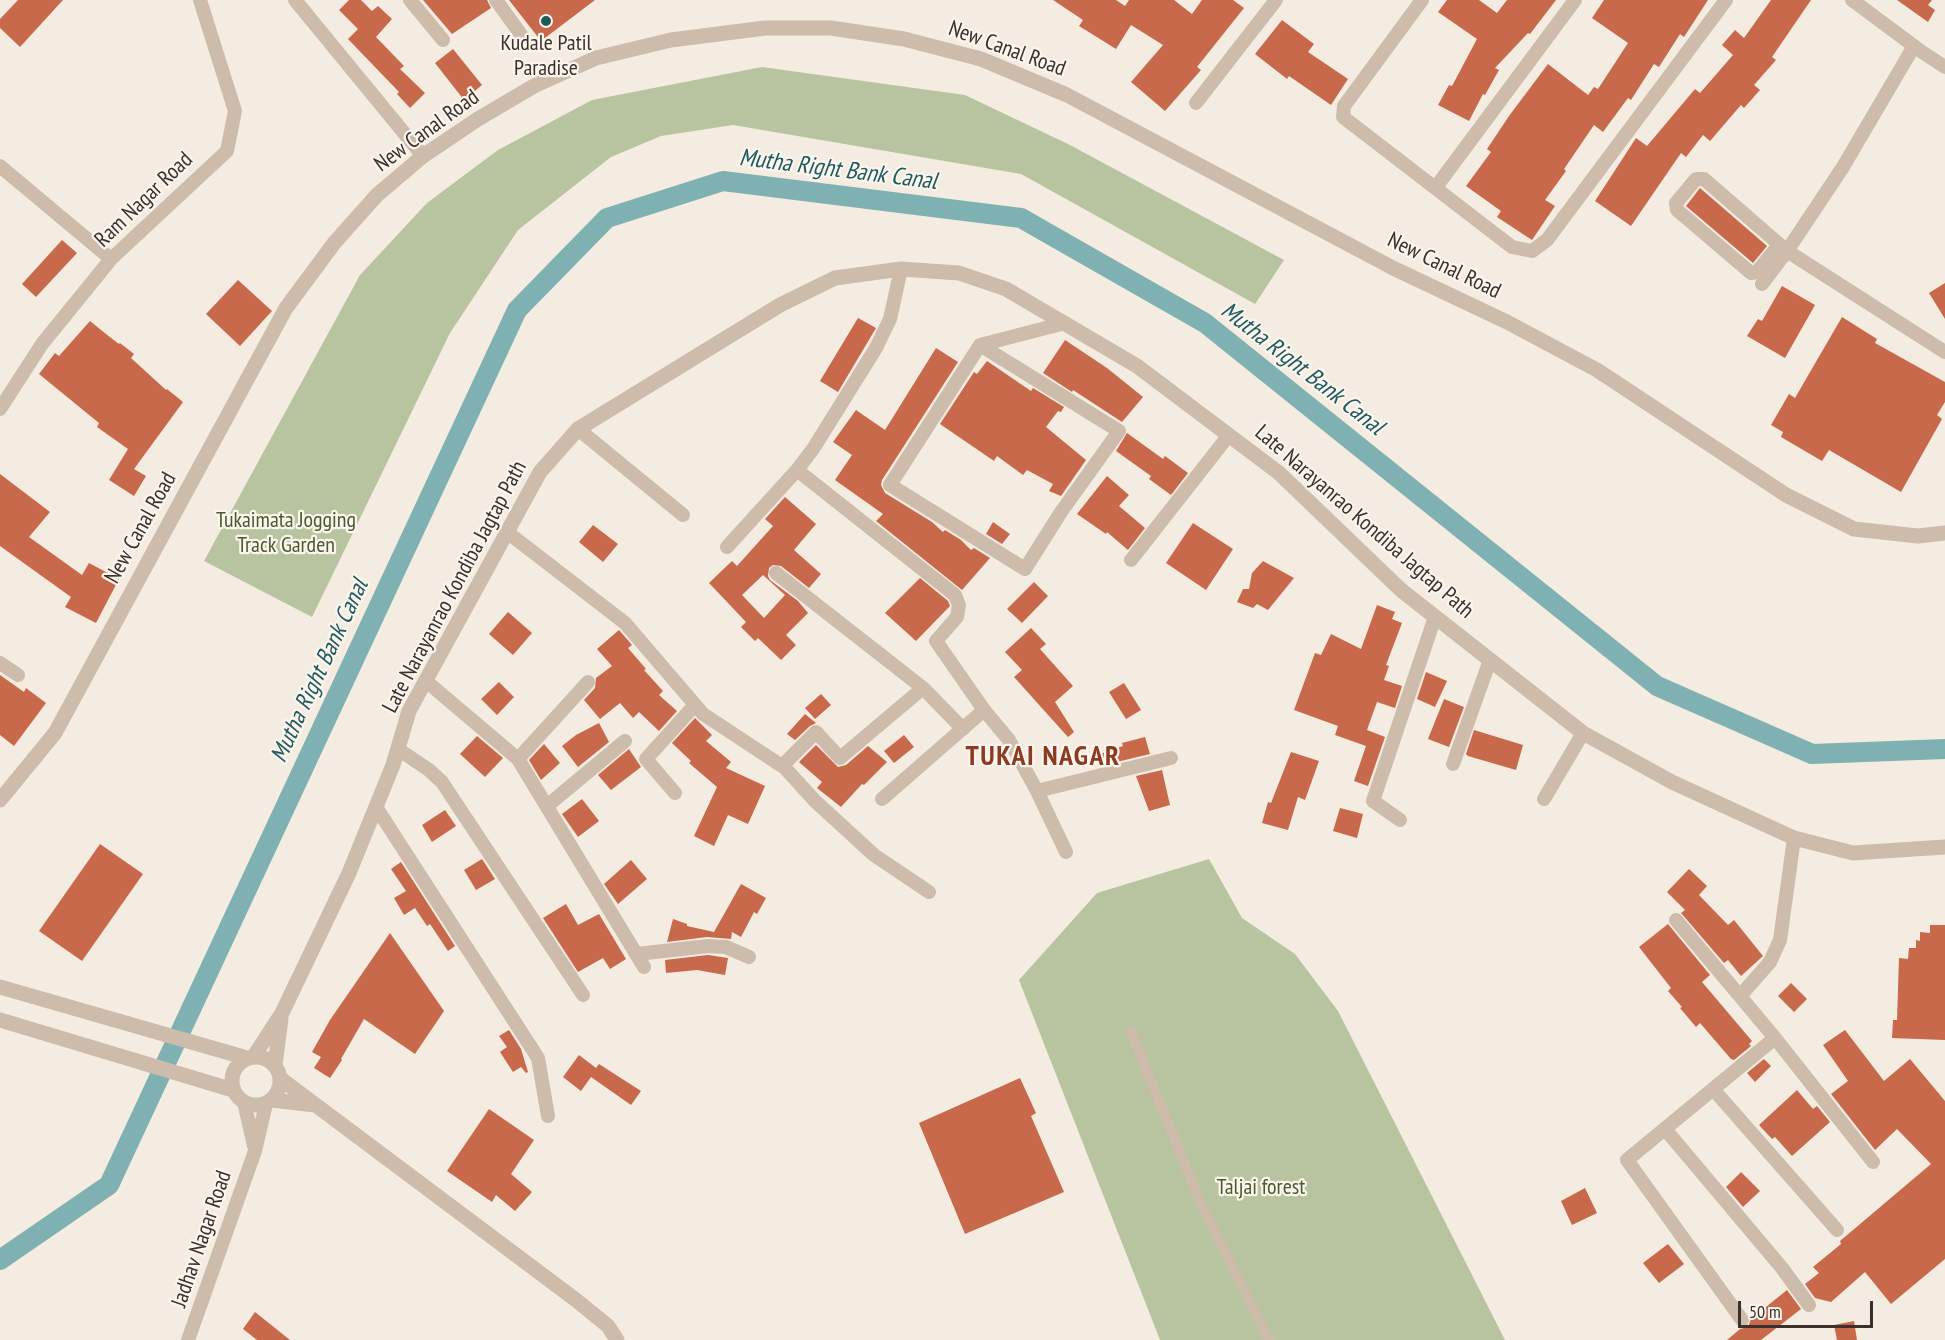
<!DOCTYPE html>
<html>
<head>
<meta charset="utf-8">
<style>
  body { margin:0 }
  #map { position:relative; width:1945px; height:1340px; overflow:hidden; background:#f4ebe1; font-family:"PT Sans Narrow",sans-serif }
  canvas { display:block }
  .scale { position:absolute; left:1738px; top:1301px; width:135px; height:27px; box-sizing:border-box; border:3px solid #3b302b; border-top:0; padding-left:8px; font-size:18px; line-height:21px; white-space:nowrap; color:#3b302b; -webkit-text-stroke:4px #fbf5ee; paint-order:stroke }
</style>
</head>
<body>
<div id="map">
<canvas width="1945" height="1340"></canvas>
<div class="scale">50 m</div>
</div>
<script>
const g = document.querySelector('canvas').getContext('2d');
g.lineJoin = 'round';
function fill(path, color) { g.fillStyle = color; g.fill(path, 'evenodd'); }
const toPath = rows => new Path2D(rows.map(r => 'M' + r).join(''));
function stroke(path, color, width, dash) { g.strokeStyle = color; g.lineWidth = width; g.lineCap = dash ? 'butt' : 'round'; g.setLineDash(dash || []); g.stroke(path); }
function drawText(font, color, halo, rows, align = 'center') {
  g.font = font + ' "PT Sans Narrow",sans-serif'; g.lineWidth = 4.5; g.setLineDash([]); g.textBaseline = 'middle'; g.strokeStyle = halo; g.fillStyle = color; for (const [text, x, y, turn = 0] of rows) {
    g.save(); g.translate(x, y); g.rotate((+turn || 0) * Math.PI / 180); g.textAlign = isNaN(turn) ? turn : align; if (halo) g.strokeText(text, 0, 0); g.fillText(text, 0, 0); g.restore();
  }
}
fill(toPath([
  [762,67,965,95,1070,145,1284,260,1255,304,1021,174,733,125,661,136,611,157,518,230,450,333,312,617,204,561,360,275,427,203,498,150,592,100],
  [1209,859,1242,918,1295,954,1338,1011,1505,1340,1160,1340,1019,980,1097,893]
]), '#b8c4a0');
stroke(toPath([
  [0,1260,109,1185,517,310,607,218,723,181,1021,218,1205,323,1657,686,1812,754,1945,749]
]), '#7fb0b2', 20);
fill(toPath([
  [18,0,63,0,20,47,0,28,0,19],
  [349,0,361,0,372,11,378,6,392,19,376,37,404,66,400,69,425,93,410,108,397,94,399,92,348,39,358,29,339,10],
  [423,0,487,0,491,8,452,34],
  [509,0,595,0,541,41],
  [1053,0,1116,0,1125,6,1129,0,1174,0,1192,14,1202,0,1233,0,1244,8,1197,67,1201,70,1165,111,1131,82,1163,45,1131,25,1116,49,1079,26,1083,20],
  [1447,0,1479,0,1497,13,1507,0,1556,0,1530,34,1528,33,1495,68,1499,70,1485,95,1483,94,1469,121,1438,105,1449,85,1452,86,1477,39,1438,12],
  [1604,0,1708,0,1684,37,1680,34,1659,67,1654,64,1631,100,1628,98,1603,132,1594,125,1564,169,1566,171,1545,200,1555,206,1532,240,1497,217,1501,211,1466,186,1491,152,1487,149,1509,116,1548,64,1588,95,1594,87,1598,89,1628,43,1592,18],
  [1771,0,1811,0,1772,57,1776,60,1754,85,1760,90,1744,108,1741,105,1710,141,1703,135,1686,157,1681,153,1631,226,1595,201,1636,138,1647,146,1695,89,1700,93,1733,55,1722,45,1735,30,1744,38],
  [1897,0,1932,0,1928,5,1935,10,1928,22],
  [1282,20,1314,44,1308,52,1348,79,1331,105,1289,76,1287,79,1255,54],
  [453,49,482,85,464,100,435,63],
  [1700,188,1767,246,1753,263,1686,206],
  [62,240,77,253,36,297,22,284],
  [238,280,272,311,240,346,206,314],
  [1945,283,1945,319,1929,293],
  [1782,286,1815,305,1785,358,1747,336,1758,319,1762,321],
  [1842,317,1877,339,1875,343,1945,382,1945,402,1937,415,1942,419,1901,492,1829,450,1822,461,1781,437,1783,432,1771,425,1789,394,1795,398],
  [858,318,876,328,838,392,820,381],
  [90,321,106,334,119,344,120,343,134,354,131,358,166,390,167,389,183,402,134,469,146,476,134,496,109,480,128,449,97,427,99,423,39,374,55,353,59,356],
  [1065,340,1107,368,1143,397,1122,422,1073,390,1072,392,1043,373],
  [936,348,958,362,882,480,881,485,885,493,932,522,943,532,945,530,961,540,971,550,974,548,990,558,962,590,876,521,883,514,835,480,852,455,833,442,856,410,885,430],
  [987,361,1031,391,1033,388,1064,407,1061,412,1058,411,1046,427,1086,460,1061,496,1049,491,1053,484,1027,470,1023,475,997,456,994,461,940,424,974,372,977,374],
  [1127,433,1163,459,1165,456,1188,473,1171,495,1149,479,1151,476,1116,451],
  [0,474,50,512,29,537,82,575,89,563,119,579,96,623,65,607,71,597,0,546],
  [1107,476,1129,495,1119,506,1145,528,1128,550,1107,532,1106,534,1077,514],
  [785,497,816,524,794,550,821,574,809,588,781,566,773,565,769,568,768,576,770,580,798,601,808,613,786,635,796,645,781,660,758,638,755,641,741,627,746,622,709,583,732,561,737,566,773,526,765,519],
  [763,575,785,595,764,618,742,595],
  [993,522,1010,534,1002,544,986,534],
  [1193,523,1233,549,1206,590,1166,563],
  [593,525,618,544,603,562,579,542],
  [1263,561,1294,578,1268,610,1257,604,1253,608,1237,602,1243,589,1249,589,1252,573],
  [920,578,948,601,950,606,916,641,885,613],
  [1034,582,1048,596,1022,623,1007,609],
  [1377,605,1395,612,1392,619,1402,623,1386,665,1389,666,1384,680,1402,686,1395,708,1377,702,1368,727,1367,730,1385,737,1368,786,1354,781,1366,746,1335,735,1338,726,1294,710,1315,653,1321,655,1331,634,1361,649],
  [508,612,532,633,513,655,489,634],
  [1031,628,1046,644,1040,649,1073,686,1055,702,1074,732,1068,737,1014,677,1022,670,1005,652],
  [619,630,632,645,628,648,646,669,644,670,663,691,659,695,677,711,659,731,639,712,633,718,620,703,600,719,584,700,595,688,596,678,612,666,597,649],
  [1426,672,1447,681,1435,707,1417,699],
  [0,675,24,692,26,688,46,703,14,746,0,735],
  [499,682,514,697,497,715,481,699],
  [1124,683,1141,710,1126,719,1109,692],
  [821,694,831,705,815,719,805,708],
  [1444,699,1464,707,1449,747,1428,739],
  [805,714,816,723,810,726,795,740,787,734],
  [695,718,712,735,706,741,731,762,726,768,765,786,748,824,728,815,714,846,694,836,717,787,689,763,691,761,672,743],
  [599,723,609,742,578,767,562,746,576,735],
  [1474,730,1523,745,1516,770,1468,756,1466,754],
  [904,735,914,747,894,763,884,751],
  [477,736,503,758,485,777,460,754],
  [1145,737,1150,754,1104,765,1100,754,1123,746,1122,743],
  [544,744,560,763,541,780,529,760],
  [816,745,838,767,846,765,868,746,887,762,864,785,862,784,841,807,817,788,822,782,799,762],
  [629,749,641,767,611,790,598,775],
  [1291,752,1319,761,1305,800,1298,797,1288,830,1262,823,1268,802,1271,803],
  [1162,770,1170,805,1149,811,1136,776],
  [582,799,599,821,578,837,562,814],
  [1340,808,1363,814,1357,838,1333,831],
  [445,810,456,826,432,842,422,825],
  [100,844,143,874,82,961,39,931],
  [482,859,495,879,476,890,464,870],
  [631,860,647,879,618,904,604,884],
  [401,862,455,946,448,951,430,924,427,926,415,908,404,915,394,898,406,891,391,869],
  [1689,869,1707,886,1699,895,1728,925,1734,920,1763,956,1741,976,1728,960,1724,963,1681,913,1685,910,1667,892],
  [741,884,766,898,757,914,754,912,741,937,732,932,731,939,707,937,667,942,673,919,687,924,687,926,714,932],
  [566,904,578,925,599,914,626,959,610,969,603,958,578,972,543,918],
  [1668,924,1710,975,1702,982,1752,1041,1749,1044,1751,1046,1734,1060,1731,1059,1700,1023,1696,1027,1680,1008,1682,1007,1668,991,1671,988,1639,947],
  [1930,925,1945,925,1945,1040,1892,1038,1893,1020,1897,1020,1899,958,1908,959,1909,948,1916,948,1916,940,1920,941,1920,932,1930,933],
  [390,933,444,1011,415,1054,364,1019,341,1059,342,1060,330,1078,314,1068,321,1057,312,1052,330,1020],
  [708,955,728,958,725,975,697,970,666,973,665,960],
  [1791,983,1807,999,1794,1012,1778,996],
  [509,1030,521,1049,528,1072,526,1073,521,1067,513,1072,500,1052,507,1047,499,1036],
  [1845,1030,1884,1081,1910,1059,1945,1101,1945,1259,1891,1304,1865,1272,1831,1302,1815,1298,1805,1284,1819,1273,1813,1267,1841,1244,1840,1241,1931,1164,1897,1129,1875,1150,1831,1094,1848,1081,1823,1045],
  [579,1055,596,1068,599,1064,641,1091,631,1105,591,1077,581,1091,563,1077],
  [1764,1059,1771,1066,1755,1082,1747,1073],
  [1020,1078,1036,1113,1031,1116,1064,1192,965,1234,919,1123],
  [1797,1090,1813,1109,1817,1106,1830,1122,1792,1156,1775,1137,1772,1139,1759,1125],
  [489,1109,534,1140,511,1174,532,1192,515,1211,496,1195,492,1202,447,1171],
  [1741,1172,1760,1191,1743,1207,1726,1187],
  [1585,1188,1597,1213,1572,1225,1561,1201],
  [1668,1244,1684,1264,1659,1283,1643,1263],
  [1787,1290,1801,1309,1761,1340,1727,1340,1740,1329,1748,1327,1751,1319],
  [255,1312,290,1340,257,1340,243,1329],
  [1854,1321,1857,1340,1837,1340,1834,1325]
]), '#c8694b');
stroke(toPath([
  [1131,1032,1199,1199,1267,1336,1271,1340]
]), '#cdbbac', 10);
stroke(toPath([
  [295,0,423,156],
  [410,0,443,40],
  [496,0,527,43],
  [1422,0,1344,106,1343,117,1512,247,1532,251,1547,240,1726,0],
  [1852,0,1922,52,1945,67],
  [1196,103,1276,0],
  [0,166,111,259],
  [1436,187,1575,0],
  [1779,245,1757,272,1751,273,1677,210,1676,203,1696,179,1704,179,1787,251,1945,352],
  [901,269,890,319,876,348,813,449,797,470,955,595,959,605,957,617,936,641,984,710,1009,740,1037,791,1066,852],
  [1762,284,1787,251,1843,167,1914,46],
  [980,345,1119,431,1061,512,1025,569,890,485,980,345,1065,323],
  [0,409,42,344,111,259,227,151,235,111,200,0],
  [578,429,683,515],
  [507,532,625,623,703,714,785,768,815,801,874,855,929,892],
  [727,547,797,470],
  [1131,560,1229,435],
  [776,573,923,688,963,729],
  [0,663,18,675],
  [426,681,518,759,644,967],
  [398,749,429,770,442,782,583,995],
  [518,759,588,682],
  [1453,764,1490,660],
  [782,766,816,732,840,758,923,688],
  [1037,791,1171,758],
  [675,793,646,759,695,705],
  [882,799,984,710],
  [1544,799,1583,733],
  [547,806,625,741],
  [376,807,538,1058,548,1116],
  [1400,820,1373,801,1435,617],
  [1676,920,1775,1038,1873,1162],
  [637,954,708,946,726,947,749,957],
  [1740,996,1770,962,1780,940,1794,838],
  [1713,1089,1837,1230],
  [244,1102,254,1146],
  [1665,1129,1782,1268,1809,1305],
  [1742,1320,1627,1160,1775,1038],
  [188,1340,255,1151,266,1104]
]), '#cdbbac', 14);
stroke(toPath([
  [0,800,55,733,286,308,335,242,377,195,423,156,478,119,534,86,596,58,671,40,765,28,831,28,904,39,981,59,1067,95,1393,268,1507,322,1597,370,1786,495,1854,529,1918,536,1945,533],
  [0,987,247,1058],
  [0,1020,233,1090],
  [254,1056,282,1013,349,873,393,765,409,711,540,472,578,429,780,305,835,278,901,269,959,273,1006,289,1137,366,1279,473,1401,590,1583,733,1672,782,1794,838,1853,853,1945,847],
  '232 1081a24 24 0 1 1 48 0a24 24 0 1 1-48 0Z',
  [275,1065,281,1019],
  [281,1079,576,1300,608,1326,617,1340],
  [272,1100,315,1105]
]), '#cdbbac', 15);
for (const [x, y, r, color] of [
  [546,21,6,"#1f5a5e"]
]) { const dot = new Path2D(); dot.arc(x, y, r, 0, 2 * Math.PI); g.fillStyle = color; g.fill(dot); stroke(dot, '#fbf5ee', 2); }
drawText('22px', '#3b302b', '#fbf5ee', [
  ["Kudale Patil",546,44],
  ["Paradise",546,69]
]);
drawText('22px', '#3b302b', '#fbf5ee', [
  ["New Canal Road",1007,49,20],
  ["New Canal Road",427,131,-36],
  ["Ram Nagar Road",144,200,-44],
  ["New Canal Road",1444,266,26],
  ["Late Narayanrao Kondiba Jagtap Path",1364,522,41],
  ["New Canal Road",141,528,-61],
  ["Late Narayanrao Kondiba Jagtap Path",455,587,-62],
  ["Jadhav Nagar Road",202,1239,-71]
]);
drawText('22px', '#4a5a2e', '#fbf5ee', [
  ["Tukaimata Jogging",286,521],
  ["Track Garden",286,546],
  ["Taljai forest",1261,1188]
]);
drawText('italic 24px', '#1f5a5e', '#fbf5ee', [
  ["Mutha Right Bank Canal",838,170,7],
  ["Mutha Right Bank Canal",1302,369,38],
  ["Mutha Right Bank Canal",320,671,-65]
]);
g.letterSpacing = '1.5px';
drawText('bold 28px', '#8c3b22', '#fbf5ee', [
  ["TUKAI NAGAR",1043,757]
]);
g.letterSpacing = '0px';
</script>
</body>
</html>
